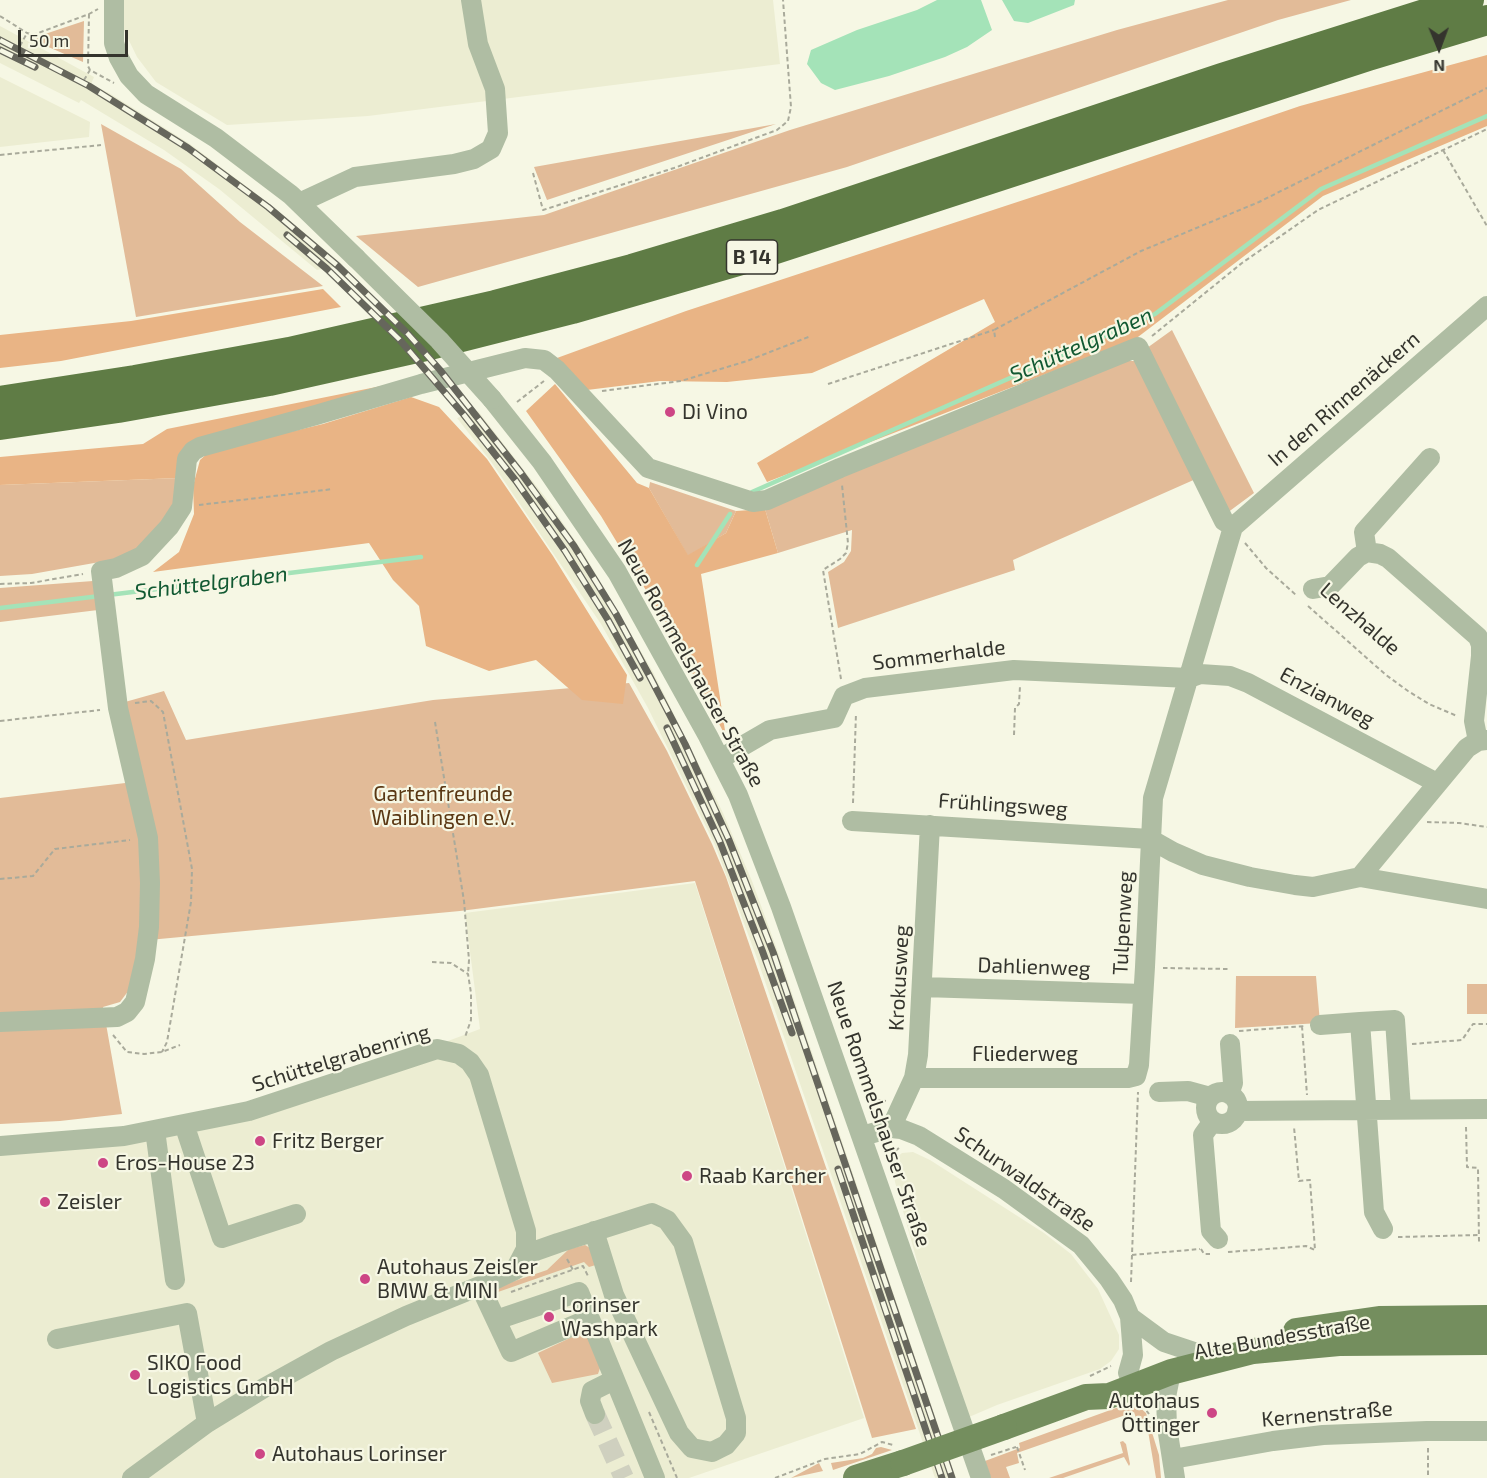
<!DOCTYPE html>
<html>
<head>
<meta charset="utf-8">
<style>
  body { margin:0 }
  #map { position:relative; width:1487px; height:1478px; overflow:hidden; background:#f6f7e4; font-family:"Exo 2",sans-serif }
  canvas { display:block }
  .north { position:absolute; left:1409px; top:18px; width:60px; height:60px; -webkit-text-stroke:4px #f6f7e4; paint-order:stroke; rotate:179deg; font-size:16px; font-weight:700; line-height:24px; text-align:center; color:#34342d }
  .north::after { content:''; display:block; margin:auto; width:21px; height:27px; background:#34342d; clip-path:polygon(50% 0,100% 100%,50% 72%,0 100%) }
  .scale { position:absolute; left:18px; top:30px; width:110px; height:27px; box-sizing:border-box; border:3px solid #34342d; border-top:0; padding-left:8px; font-size:18px; line-height:21px; white-space:nowrap; color:#34342d; -webkit-text-stroke:4px #f6f7e4; paint-order:stroke }
</style>
</head>
<body>
<div id="map">
<canvas width="1487" height="1478"></canvas>
<div class="north">N</div>
<div class="scale">50 m</div>
</div>
<script>
const g = document.querySelector('canvas').getContext('2d');
g.lineJoin = 'round';
function fill(path, color) { g.fillStyle = color; g.fill(path, 'evenodd'); }
const toPath = rows => new Path2D(rows.map(r => 'M' + r).join(''));
function stroke(path, color, width, dash) { g.strokeStyle = color; g.lineWidth = width; g.lineCap = dash ? 'butt' : 'round'; g.setLineDash(dash || []); g.stroke(path); }
function drawText(font, color, halo, rows, align = 'center') {
  g.font = font + ' "Exo 2",sans-serif'; g.lineWidth = 4.5; g.setLineDash([]); g.textBaseline = 'middle'; g.strokeStyle = halo; g.fillStyle = color; for (const [text, x, y, turn = 0] of rows) {
    g.save(); g.translate(x, y); g.rotate((+turn || 0) * Math.PI / 180); g.textAlign = isNaN(turn) ? turn : align; if (halo) g.strokeText(text, 0, 0); g.fillText(text, 0, 0); g.restore();
  }
}
fill(toPath([
  [122,0,773,0,780,64,368,116,227,125,156,82,137,57,120,22],
  [0,26,94,77,91,84,109,93,190,144,271,205,343,265,317,270,219,189,164,150,81,100,79,103,0,63],
  [0,77,90,122,89,137,0,147],
  [478,411,545,497,583,552,653,672,723,813,752,881,779,955,956,1478,935,1478,758,961,715,845,648,708,601,624,492,463,457,418],
  [695,883,864,1418,689,1478,0,1478,0,1138,124,1128,245,1103,440,1044,480,1029,465,913],
  [913,1152,930,1160,1044,1233,1071,1254,1098,1289,1119,1335,1119,1349,1111,1361,1100,1369,997,1405,969,1417,920,1272,895,1182,893,1164,896,1158,902,1153]
]), '#ecedd2');
fill(toPath([
  [1228,0,1351,0,1278,20,847,167,418,287,356,236,544,215,790,130,1117,30],
  [84,21,83,62,30,39],
  [101,124,181,169,240,222,323,286,136,317],
  [776,124,547,200,534,167],
  [1172,330,1254,493,1227,513,1147,348],
  [1123,361,1136,361,1198,478,1013,560,1015,570,838,628,828,572,844,562,851,551,852,530,778,553,765,509],
  [179,478,178,501,164,525,128,557,32,574,0,576,0,485],
  [650,482,736,511,726,533,688,556,649,488],
  [93,581,98,610,0,622,0,588],
  [629,683,667,751,712,844,726,877,916,1429,872,1438,695,881,460,911,138,941,132,986,120,1002,103,1007,122,1114,60,1121,0,1124,0,798,142,781,125,702,164,691,186,740,433,700],
  [1236,976,1316,976,1320,1023,1235,1028],
  [1467,984,1487,984,1487,1014,1467,1014],
  [585,1245,590,1248,599,1264,589,1267,584,1262,498,1292,500,1286,547,1270,569,1249],
  [585,1331,600,1368,598,1374,552,1383,538,1353],
  [1127,1404,1136,1404,1146,1413,1159,1455,1161,1478,1156,1478,1146,1419,1137,1421,1134,1412,1017,1453,1019,1463,1006,1467,1010,1478,991,1478,985,1461,1020,1448,1019,1443],
  [1123,1441,1126,1444,1130,1464,1129,1466,1124,1457,1063,1478,1049,1478,1123,1453,1120,1442],
  [881,1447,892,1450,833,1470,831,1463,863,1458,872,1454,876,1448],
  [819,1463,823,1471,791,1478]
]), '#e2bb98');
fill(toPath([
  [1487,55,1487,126,1323,196,1134,340,767,482,757,463,995,322,984,299,812,373,727,382,660,381,587,390,566,370,557,358,686,311,1069,185,1300,106],
  [323,289,341,307,61,361,0,368,0,335,131,321],
  [396,383,198,440,179,478,0,485,0,457,143,444,167,429],
  [555,384,637,483,649,488,688,555,726,533,736,511,765,509,778,553,701,574,726,737,667,625,601,516,526,411],
  [411,397,439,407,487,459,553,556,627,675,623,704,582,700,536,660,489,671,426,646,419,606,393,580,369,543,153,572,179,552,194,514,193,486,200,460,210,451,323,424]
]), '#e9b485');
fill(toPath([
  [937,0,981,0,992,30,967,47,945,57,889,76,835,90,821,83,807,64,811,50,857,30,917,10],
  [1002,0,1075,0,1074,5,1028,23,1014,21]
]), '#a4e3b8');
stroke(toPath([
  [752,492,1155,314,1321,189,1487,116],
  [697,565,730,514],
  [108,595,421,557],
  [0,608,100,596]
]), '#a4e3b8', 4.5);
stroke(toPath([
  [595,1414,624,1478]
]), '#cfd0bf', 20, [20, 10]);
stroke(toPath([
  [89,14,88,66,90,70,114,83],
  [0,16,27,33,33,35,89,14,98,9],
  [20,46,27,33],
  [84,80,90,70],
  [1443,150,1487,226],
  [0,155,101,145],
  [533,173,543,210,674,168,777,130,788,121,791,107,783,0],
  [1152,336,1242,263,1318,210,1487,129],
  [995,337,994,330,1141,251,1259,202,1487,88],
  [828,384,994,330],
  [602,391,681,381,747,361,811,336],
  [517,402,544,381],
  [199,505,333,489],
  [1245,543,1266,568,1297,596],
  [0,584,31,583,83,574],
  [1308,606,1386,675,1408,691,1429,704,1457,716],
  [841,679,823,570,840,559,846,553,848,543,842,485],
  [135,703,151,701,163,712,192,869,191,902,167,1042,162,1052],
  [0,721,100,710],
  [435,722,464,901,469,960,468,974],
  [1014,735,1015,708,1019,704,1020,686],
  [853,803,856,713],
  [1427,822,1459,823,1487,827],
  [0,879,33,876,55,849,130,840],
  [432,962,451,963,468,974,471,993,471,1020,465,1037],
  [1163,968,1230,969],
  [1302,1026,1307,1095],
  [1239,1031,1305,1026],
  [113,1035,127,1052,144,1054,162,1052,180,1045],
  [1412,1044,1462,1040,1473,1024,1487,1024],
  [865,1091,876,1100,886,1101],
  [1466,1127,1467,1167,1478,1168,1479,1242],
  [889,1164,893,1153,900,1147],
  [1398,1237,1479,1235],
  [1201,1249,1204,1254,1210,1254],
  [1228,1252,1306,1246,1315,1250,1310,1180,1299,1181,1294,1127],
  [1132,1255,1200,1249],
  [567,1259,573,1270],
  [1131,1282,1138,1092],
  [511,1292,583,1266,589,1278],
  [1090,1376,1111,1366],
  [1142,1405,1149,1414],
  [649,1412,677,1478],
  [1017,1447,1025,1470],
  [1428,1448,1428,1478],
  [991,1455,1016,1447],
  [775,1478,825,1459,860,1454,882,1442,893,1445]
]), '#a9aa9b', 2, [4.5, 3]);
stroke(toPath([
  [114,0,114,43,119,58,129,76,146,94,216,138,291,195,356,258],
  [299,203,355,177,454,164,474,159,491,149,498,133,495,89,478,44,471,0],
  [492,399,542,462,617,572,708,736,738,795,781,907,981,1478],
  [1233,527,1487,306],
  [1367,552,1364,532,1430,458],
  [1313,589,1330,586,1358,557,1367,552,1380,554,1388,558,1478,637,1481,645,1481,656,1474,721,1478,741],
  [720,759,770,730,834,718,844,696,865,688,1014,670,1189,678,1200,674,1230,676,1248,683,1437,783],
  [852,821,1150,839,1173,852,1203,865,1250,877,1295,885,1313,887,1360,877,1487,899],
  [1360,877,1467,748,1478,741,1487,740],
  [923,987,1143,994],
  [0,1022,117,1017,127,1012,135,1002,145,959,149,927,150,883,148,838,118,708,101,571,116,568,142,556,169,527,182,507,187,459,193,451,200,447,316,415,421,384,525,358,544,360,557,370,648,468,753,502,767,500,840,468,1138,347,1224,521,1233,527],
  [1320,1025,1360,1022],
  [914,1078,1128,1078,1136,1076,1139,1065,1145,967,1153,798,1233,527],
  [1159,1092,1188,1091,1210,1097],
  '1206 1108a16 16 0 1 1 32 0a16 16 0 1 1-32 0Z',
  [1229,1094,1233,1083,1230,1044],
  [1237,1111,1487,1109],
  [1213,1121,1203,1135,1211,1231,1218,1239],
  [184,1124,222,1238,296,1214],
  [891,1128,914,1078,918,1055,930,825],
  [155,1130,175,1280],
  [862,1136,891,1128,901,1129,919,1136,1004,1189,1081,1245,1109,1279,1123,1300,1130,1317,1133,1355,1128,1373],
  [0,1146,124,1136,249,1111,437,1049,459,1054,470,1062,479,1075,526,1231,526,1249,515,1270,492,1281,406,1316,331,1351,264,1388,207,1423,132,1478],
  [1383,1229,1374,1212,1360,1022,1395,1020,1401,1109],
  [524,1255,558,1243,652,1213,667,1220,683,1242,736,1418,736,1433,726,1445,712,1452,692,1448,679,1433,614,1295,594,1231],
  [480,1286,511,1352,589,1319],
  [1130,1317,1164,1342,1194,1352],
  [496,1320,579,1292,655,1478],
  [57,1339,187,1313,207,1423],
  [1171,1372,1166,1397,1167,1427,1175,1478],
  [595,1414,590,1401,592,1391,614,1380],
  [1173,1459,1273,1441,1323,1435,1427,1431,1487,1431]
]), '#afbda3', 20);
stroke(toPath([
  [1296,1331,1379,1319,1487,1318],
  [1004,1427,1086,1397,1109,1396,1171,1372,1253,1351,1339,1343,1487,1342],
  [856,1478,903,1463]
]), '#748e5e', 26);
stroke(toPath([
  [0,401,135,380,289,352,495,305,632,269,783,224,1222,78,1469,0],
  [0,425,118,408,269,381,430,345,572,309,748,258,1368,56,1487,20]
]), '#5f7c45', 30);
const rail = toPath([
  [0,40,89,86,188,148,268,207,338,266,408,334,440,370,521,473,574,546,616,614,649,675,685,744,729,840,773,952,952,1478],
  [0,50,35,67],
  [287,235,327,269,399,339,464,415,516,481,565,551,608,620,640,678],
  [667,728,720,842,762,950,792,1033],
  [838,1169,942,1478]
]);
stroke(rail, '#66665c', 7);
stroke(rail, '#f6f7e4', 4.5, [14]);
stroke(toPath([
  [356,258,439,340,492,399]
]), '#afbda3', 20);
stroke(toPath([
  [903,1463,1004,1427]
]), '#748e5e', 26);
for (const [x, y, r, color] of [
  [670,412,6,"#cd4685"],
  [260,1141,6,"#cd4685"],
  [103,1163,6,"#cd4685"],
  [687,1176,6,"#cd4685"],
  [45,1202,6,"#cd4685"],
  [365,1279,6,"#cd4685"],
  [549,1317,6,"#cd4685"],
  [135,1375,6,"#cd4685"],
  [1212,1413,6,"#cd4685"],
  [260,1454,6,"#cd4685"]
]) { const dot = new Path2D(); dot.arc(x, y, r, 0, 2 * Math.PI); g.fillStyle = color; g.fill(dot); stroke(dot, '#f6f7e4', 2); }
for (const [x, y, w] of [
  [752,257,51]
]) { const box = new Path2D(); box.roundRect(x - w / 2, y - 17, w, 34, 4.5); g.fillStyle = '#f6f7e4'; g.fill(box); stroke(box, '#34342d', 1.5); }
drawText('bold 20px', '#34342d', null, [
  ["B 14",752,257]
]);
drawText('21px', '#34342d', '#f6f7e4', [
  ["In den Rinnenäckern",1344,399,-41],
  ["Lenzhalde",1360,619,41],
  ["Sommerhalde",939,655,-7],
  ["Neue Rommelshauser Straße",691,663,61],
  ["Enzianweg",1327,697,28],
  ["Frühlingsweg",1003,805,4],
  ["Tulpenweg",1123,923,-87],
  ["Dahlienweg",1034,967,2],
  ["Krokusweg",899,978,-87],
  ["Fliederweg",1025,1054],
  ["Schüttelgrabenring",341,1058,-17],
  ["Neue Rommelshauser Straße",879,1114,71],
  ["Schurwaldstraße",1025,1179,35],
  ["Alte Bundesstraße",1282,1337,-10],
  ["Kernenstraße",1327,1414,-5]
]);
drawText('21px', '#34342d', '#f6f7e4', [
  ["Di Vino",682,412],
  ["Fritz Berger",272,1141],
  ["Eros-House 23",115,1163],
  ["Raab Karcher",699,1176],
  ["Zeisler",57,1202],
  ["Autohaus Zeisler",377,1267],
  ["BMW & MINI",377,1291],
  ["Lorinser",561,1305],
  ["Washpark",561,1329],
  ["SIKO Food",147,1363],
  ["Logistics GmbH",147,1387],
  ["Autohaus",1200,1401,"right"],
  ["Öttinger",1200,1425,"right"],
  ["Autohaus Lorinser",272,1454]
], 'left');
drawText('21px', '#5a3713', '#f6f7e4', [
  ["Gartenfreunde",443,794],
  ["Waiblingen e.V.",443,818]
]);
drawText('italic 22px', '#115932', '#f6f7e4', [
  ["Schüttelgraben",1081,345,-24],
  ["Schüttelgraben",211,583,-7]
]);
</script>
</body>
</html>
